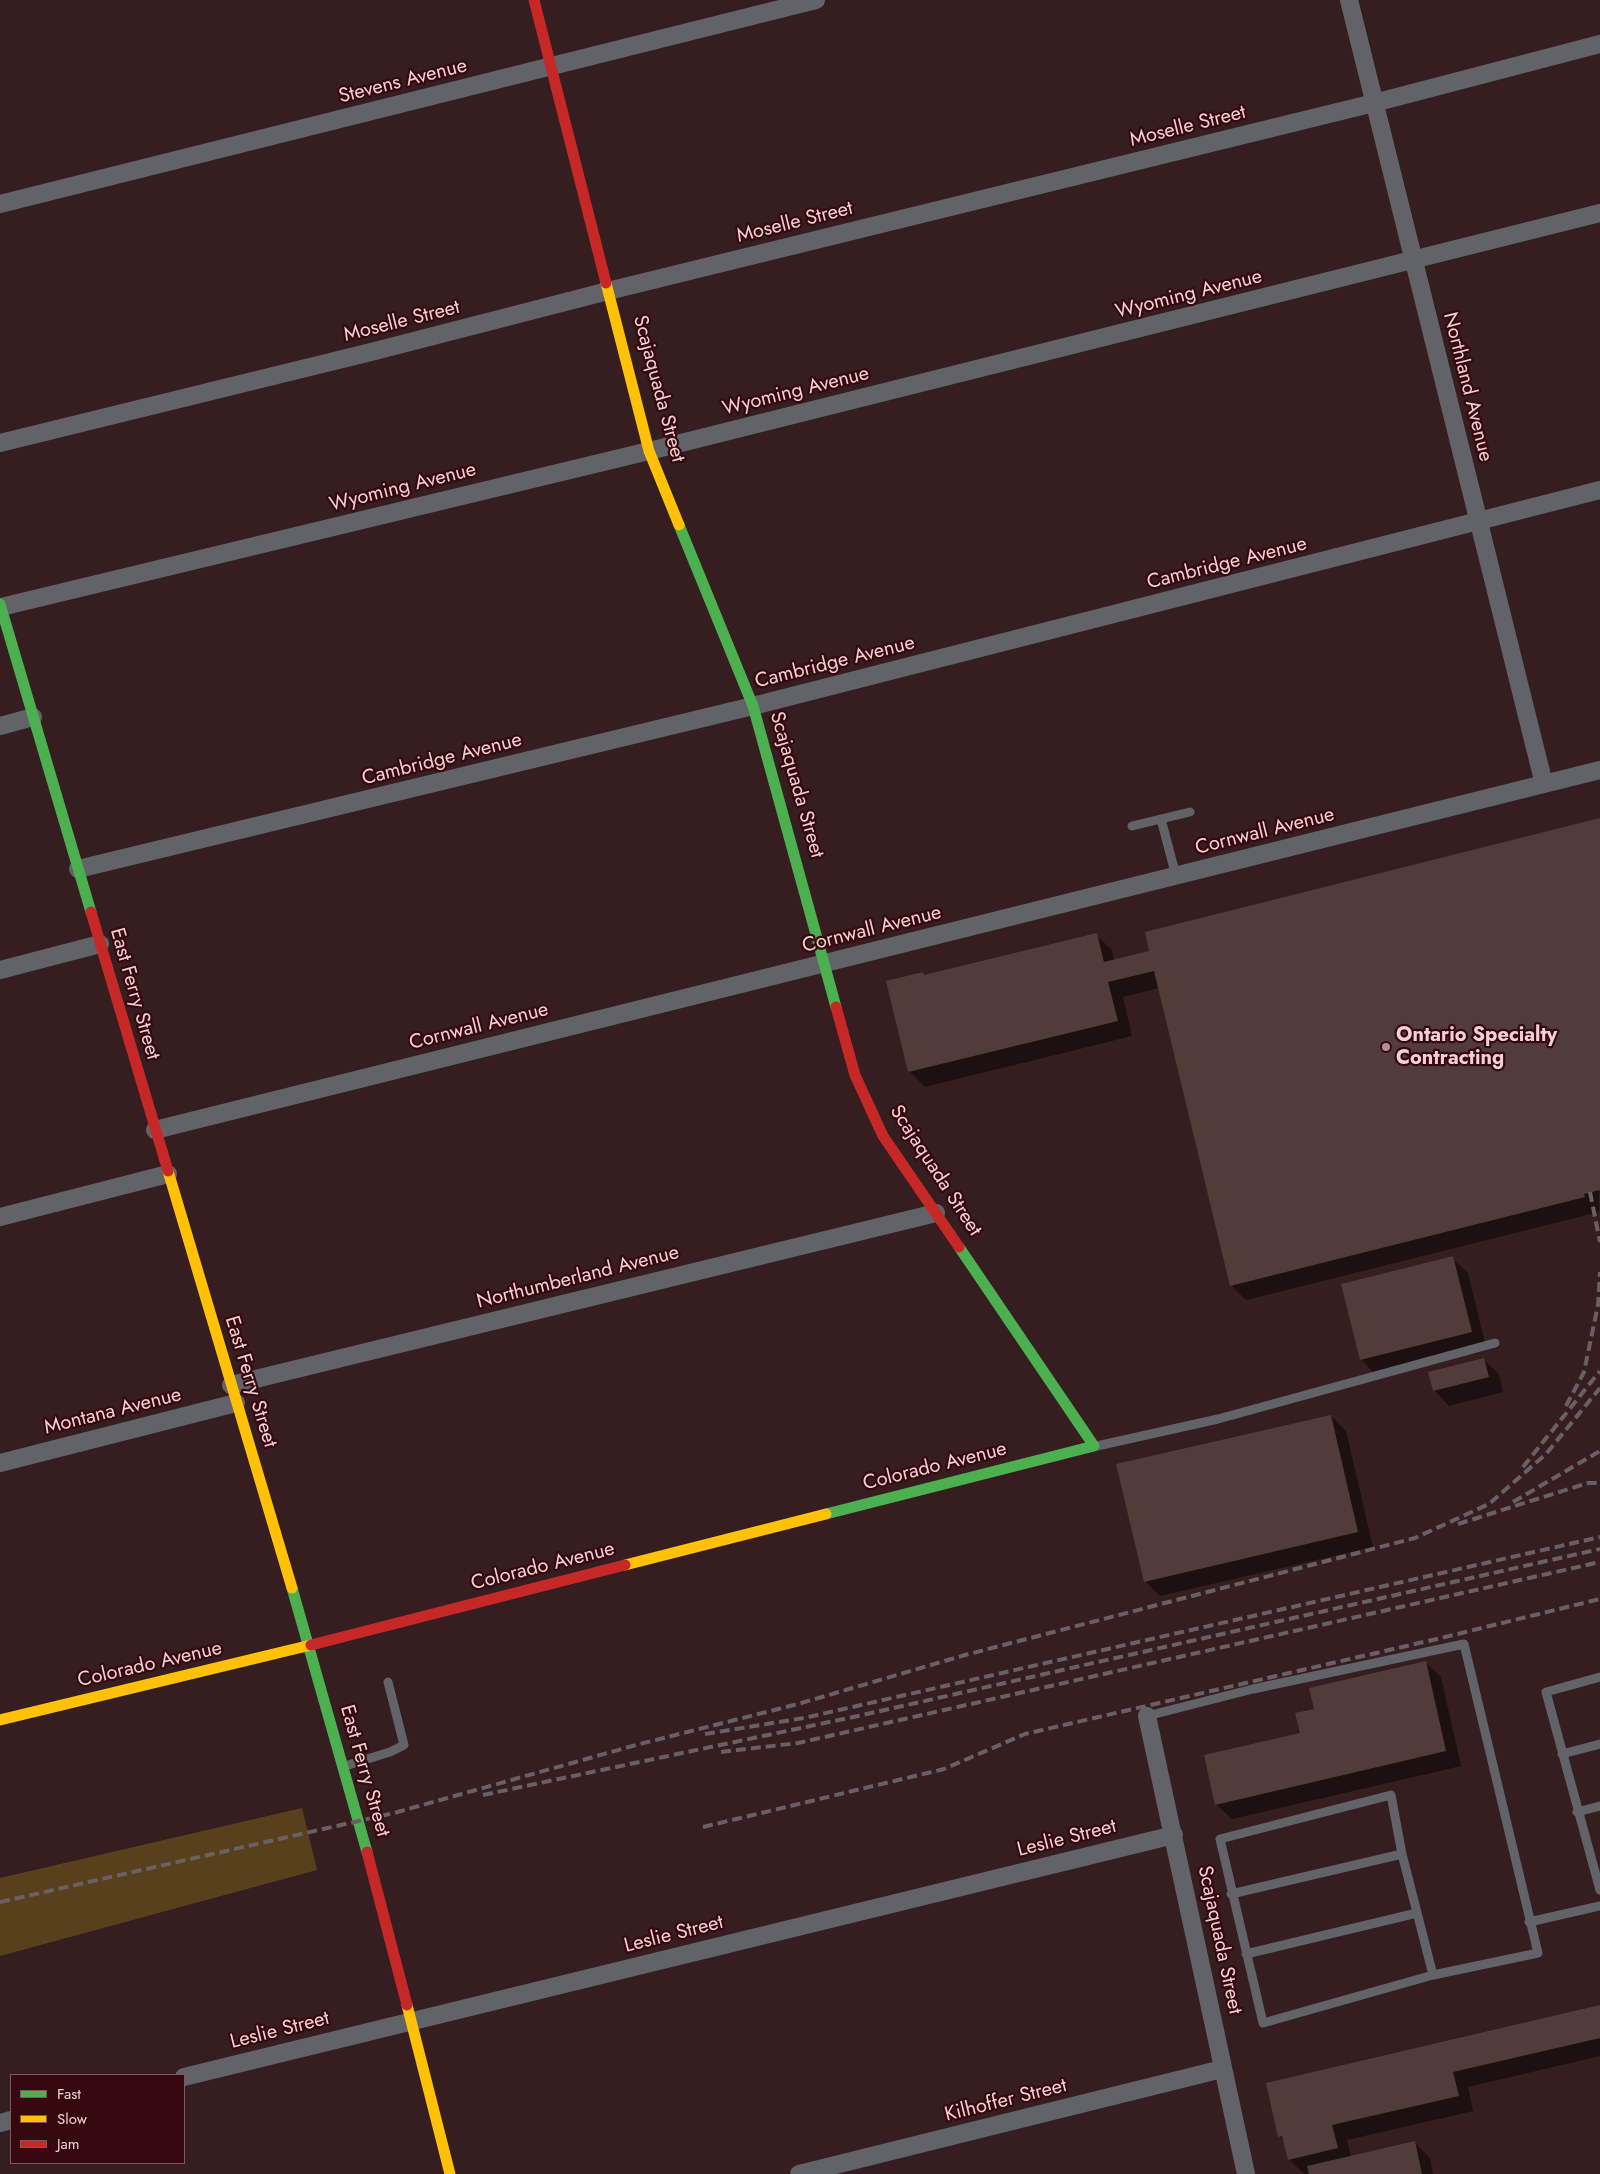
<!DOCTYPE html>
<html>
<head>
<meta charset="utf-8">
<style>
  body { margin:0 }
  #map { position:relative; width:1600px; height:2174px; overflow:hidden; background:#361e20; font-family:Jost,sans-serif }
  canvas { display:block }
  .legend { position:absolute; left:10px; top:2074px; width:175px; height:90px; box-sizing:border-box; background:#36080f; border:1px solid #81585d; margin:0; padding:6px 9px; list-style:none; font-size:15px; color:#f1d1d1 }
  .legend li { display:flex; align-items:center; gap:10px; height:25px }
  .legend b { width:25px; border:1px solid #81585d }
</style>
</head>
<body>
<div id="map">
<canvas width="1600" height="2174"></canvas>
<ul class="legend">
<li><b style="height:6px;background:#4caf50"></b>Fast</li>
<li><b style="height:6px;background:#ffc107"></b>Slow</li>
<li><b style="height:6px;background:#c62828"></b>Jam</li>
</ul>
</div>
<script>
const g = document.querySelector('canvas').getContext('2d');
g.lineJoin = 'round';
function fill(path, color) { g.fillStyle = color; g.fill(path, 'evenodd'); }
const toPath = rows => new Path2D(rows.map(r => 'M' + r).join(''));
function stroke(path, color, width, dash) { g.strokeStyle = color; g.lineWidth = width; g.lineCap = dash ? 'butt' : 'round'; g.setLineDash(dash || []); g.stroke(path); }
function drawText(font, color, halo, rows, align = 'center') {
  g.font = font + ' Jost,sans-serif'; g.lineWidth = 4.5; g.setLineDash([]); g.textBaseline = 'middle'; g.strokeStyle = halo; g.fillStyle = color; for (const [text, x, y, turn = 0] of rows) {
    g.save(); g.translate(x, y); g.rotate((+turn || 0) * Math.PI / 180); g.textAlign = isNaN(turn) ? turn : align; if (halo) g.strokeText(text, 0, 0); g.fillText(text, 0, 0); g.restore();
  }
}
fill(toPath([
  [302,1808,317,1870,0,1956,0,1878]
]), '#58401d');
fill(toPath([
  [1600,819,1599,1212,1246,1300,1231,1285,1159,988,1123,997,1132,1036,925,1087,909,1071,923,973,925,976,1096,935,1112,950,1114,960,1151,952],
  [1452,1258,1468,1273,1486,1347,1376,1375,1361,1359],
  [1483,1359,1499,1374,1503,1392,1449,1406,1434,1390],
  [1331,1416,1346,1431,1373,1547,1160,1596,1145,1581],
  [1425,1662,1441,1677,1461,1766,1232,1819,1216,1804,1301,1734,1315,1709],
  [1600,2007,1600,2056,1468,2087,1473,2111,1347,2140,1351,2157,1414,2142,1430,2158,1433,2174,1304,2174,1289,2159,1285,2142,1279,2136]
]), '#0007');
fill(toPath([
  [1600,818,1600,1190,1584,1194,1585,1197,1230,1286,1154,971,1108,982,1118,1021,908,1072,886,981,923,972,924,975,1097,933,1104,962,1149,951,1145,932],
  [1453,1256,1472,1332,1360,1360,1341,1284],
  [1484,1358,1489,1377,1433,1391,1428,1372],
  [1331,1415,1358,1532,1144,1582,1116,1464],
  [1426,1661,1446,1751,1215,1805,1204,1755,1300,1733,1295,1713,1314,1709,1309,1688],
  [1600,2005,1600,2038,1453,2072,1459,2096,1332,2125,1338,2148,1288,2160,1282,2136,1278,2137,1266,2083],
  [1415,2141,1422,2174,1309,2174,1307,2166]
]), '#513c3a');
stroke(toPath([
  [1132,826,1161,819],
  [1176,876,1161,819,1190,812],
  [1097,1446,1218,1419,1495,1343],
  [1600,1677,1546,1692,1600,1890],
  [1147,1716,1253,1689,1464,1644,1538,1953,1433,1975,1263,2023,1220,1839,1391,1795,1402,1854],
  [1562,1754,1600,1744],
  [345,1766,390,1752,404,1745,388,1682],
  [1577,1812,1600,1806],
  [1231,1894,1402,1854,1433,1975],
  [1529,1922,1600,1906],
  [1246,1954,1417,1913]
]), '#626368', 9);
stroke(toPath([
  [1349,0,1544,784],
  [0,204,816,0],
  [0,443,371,352,608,291,1374,103,1600,44],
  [1,607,649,451,1600,213],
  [0,726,33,717],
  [78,869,753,706,1600,490],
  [0,970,100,944],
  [155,1130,1600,770],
  [0,1217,168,1174],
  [231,1385,936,1213],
  [0,1463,236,1403],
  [1147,1716,1246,2174],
  [184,2077,1174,1835],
  [0,2123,11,2120],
  [799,2174,1222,2069]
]), '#626368', 18);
stroke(toPath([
  [679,525,753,706,836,1007],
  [0,604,91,912],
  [826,1514,1094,1446,959,1247],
  [292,1588,367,1852]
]), '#4caf50', 11);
stroke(toPath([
  [606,283,649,451,679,525],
  [168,1171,292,1588],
  [625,1565,826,1514],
  [0,1720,311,1645],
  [407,2005,450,2174]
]), '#ffc107', 11);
stroke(toPath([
  [534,0,606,283],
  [91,912,168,1171],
  [836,1007,855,1075,883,1136,959,1247],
  [311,1645,625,1565],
  [367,1852,407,2005]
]), '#c62828', 11);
stroke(toPath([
  [1590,1192,1600,1242],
  [1566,1406,1584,1372,1598,1305,1600,1272],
  [1523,1467,1600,1371],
  [1513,1502,1600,1451],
  [1458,1524,1588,1483,1600,1483],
  [705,1734,804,1718,1600,1537],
  [721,1752,798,1743,1600,1562],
  [483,1795,858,1716,1600,1549],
  [703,1827,944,1769,1025,1734,1441,1638,1600,1599],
  [0,1902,394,1813,636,1745,798,1704,965,1655,1415,1538,1489,1504,1546,1454,1600,1388]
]), '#696063', 4, [10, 5]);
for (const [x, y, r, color] of [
  [1386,1047,5,"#b09293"]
]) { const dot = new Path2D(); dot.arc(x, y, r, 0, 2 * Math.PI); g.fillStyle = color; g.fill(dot); stroke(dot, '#36080f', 2); }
drawText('20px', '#f1d1d1', '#36080f', [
  ["Stevens Avenue",403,82,-14],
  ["Moselle Street",1188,127,-14],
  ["Moselle Street",795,223,-14],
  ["Wyoming Avenue",1189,295,-14],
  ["Moselle Street",402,322,-14],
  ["Northland Avenue",1467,387,76],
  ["Scajaquada Street",658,389,75],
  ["Wyoming Avenue",796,392,-14],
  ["Wyoming Avenue",403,488,-14],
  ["Cambridge Avenue",1227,564,-14],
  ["Cambridge Avenue",835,663,-14],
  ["Cambridge Avenue",442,760,-14],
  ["Scajaquada Street",796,785,74],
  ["Cornwall Avenue",1265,832,-14],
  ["Cornwall Avenue",872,930,-14],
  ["East Ferry Street",134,994,74],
  ["Cornwall Avenue",479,1027,-14],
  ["Scajaquada Street",935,1171,57],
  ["Northumberland Avenue",578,1278,-14],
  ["East Ferry Street",250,1382,73],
  ["Montana Avenue",113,1412,-14],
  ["Colorado Avenue",935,1467,-14],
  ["Colorado Avenue",543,1567,-14],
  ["Colorado Avenue",150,1665,-13],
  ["East Ferry Street",364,1771,74],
  ["Leslie Street",1067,1839,-14],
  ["Leslie Street",674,1935,-14],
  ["Scajaquada Street",1219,1940,78],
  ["Leslie Street",280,2031,-14],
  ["Kilhoffer Street",1006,2101,-14]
]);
drawText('bold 20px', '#f1d1d1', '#36080f', [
  ["Ontario Specialty",1396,1036],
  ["Contracting",1396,1059]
], 'left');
</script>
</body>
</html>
